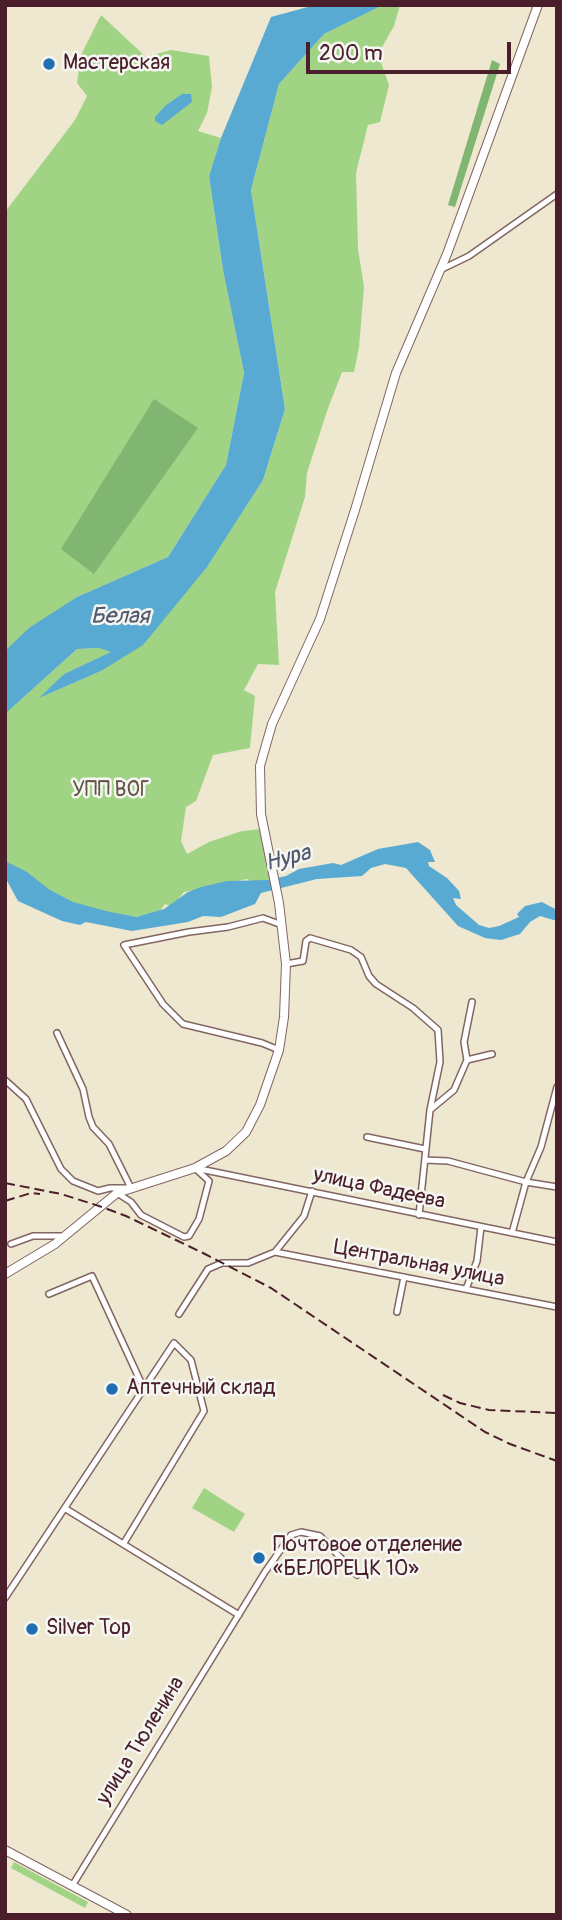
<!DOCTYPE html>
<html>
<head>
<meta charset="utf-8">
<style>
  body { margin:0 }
  #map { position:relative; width:562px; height:1920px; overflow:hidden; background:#ede8cf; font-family:Pangolin,sans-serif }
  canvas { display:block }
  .frame { position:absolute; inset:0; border:7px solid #4a1f2b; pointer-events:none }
  .scale { position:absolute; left:306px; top:42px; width:205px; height:32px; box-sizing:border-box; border:4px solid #4a1f2b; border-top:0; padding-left:9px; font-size:21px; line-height:24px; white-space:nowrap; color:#4a1f2b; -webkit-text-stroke:5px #f6f6f2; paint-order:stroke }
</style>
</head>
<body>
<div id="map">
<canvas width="562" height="1920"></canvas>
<div class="frame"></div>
<div class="scale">200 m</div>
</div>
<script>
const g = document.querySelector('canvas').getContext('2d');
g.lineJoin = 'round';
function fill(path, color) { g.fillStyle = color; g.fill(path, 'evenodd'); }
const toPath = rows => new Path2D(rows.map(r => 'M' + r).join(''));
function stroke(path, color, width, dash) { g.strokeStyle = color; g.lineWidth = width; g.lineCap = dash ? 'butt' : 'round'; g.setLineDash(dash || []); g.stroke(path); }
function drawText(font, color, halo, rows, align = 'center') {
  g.font = font + ' Pangolin,sans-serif'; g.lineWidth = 5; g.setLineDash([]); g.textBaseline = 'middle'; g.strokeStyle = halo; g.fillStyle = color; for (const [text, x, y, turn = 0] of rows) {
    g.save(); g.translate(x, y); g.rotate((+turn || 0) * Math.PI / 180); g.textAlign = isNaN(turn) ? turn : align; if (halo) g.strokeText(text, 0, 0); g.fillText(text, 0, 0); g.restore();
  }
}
fill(toPath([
  [383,5,400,5,394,26,378,54,389,85,380,122,368,125,356,173,358,249,364,287,359,347,354,372,342,372,327,411,307,473,305,497,275,592,279,665,258,664,244,690,255,696,250,748,213,755,196,801,186,807,181,841,187,854,209,842,242,831,262,829,273,879,254,883,247,879,184,892,172,907,165,904,159,912,129,918,87,912,5,866,5,714,77,649,99,648,112,652,64,674,41,697,101,671,207,566,263,480,285,409,251,190,279,84,324,34],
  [101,15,146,57,171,50,209,56,212,87,207,113,198,131,221,138,209,176,223,270,244,373,226,465,168,557,77,597,5,651,5,212,75,120,87,96,77,83,81,55],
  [204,1488,245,1514,234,1532,192,1508],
  [14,1862,88,1902,85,1908,11,1868]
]), '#a0d484');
fill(toPath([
  [492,60,500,64,455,207,448,205],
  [154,399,198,428,94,574,61,549]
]), '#80b672');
fill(toPath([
  [315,5,383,5,324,34,279,84,251,190,285,409,263,480,207,567,143,645,101,671,39,698,64,674,111,652,99,648,77,649,5,714,5,651,29,628,77,597,168,557,226,465,244,373,223,270,209,176,221,138,271,17],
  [182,94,191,94,192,102,162,125,155,121,155,117,165,106],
  [418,842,430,850,435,862,428,862,429,866,447,878,459,891,461,899,453,898,456,905,479,925,489,928,499,926,519,917,517,914,525,906,542,902,557,910,557,921,540,916,530,922,520,934,501,940,485,938,458,926,406,868,385,864,371,868,362,876,317,879,261,893,255,904,221,917,203,916,188,922,132,931,86,922,80,925,62,921,18,901,5,877,5,861,27,872,50,890,73,902,106,911,136,917,164,909,188,892,201,887,227,881,268,880,286,876,299,869,333,863,341,865,378,849]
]), '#59aad3');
const street = toPath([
  [440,270,469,256,557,194],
  [286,964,303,961,306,941,310,938,351,950,361,957,369,976,376,984,413,1008,438,1030,440,1062,430,1110],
  [279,1050,262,1043,183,1024,163,1004,124,945,189,932,228,927,263,918,282,925],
  [467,1060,464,1042,472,1002],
  [5,1080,26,1099,61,1169,73,1181,98,1191,110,1188,131,1188,109,1144,93,1127,89,1117,83,1089,57,1033],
  [367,1137,425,1149],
  [425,1160,448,1161,526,1182,557,1187],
  [195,1168,557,1242],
  [117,1193,131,1202,141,1215,184,1237,189,1236,199,1219,209,1181,197,1170],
  [419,1215,430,1110,454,1090,467,1060,492,1054],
  [512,1233,526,1182,541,1147,557,1087],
  [11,1244,33,1236,65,1236],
  [275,1252,557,1307],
  [466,1289,477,1261,481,1227],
  [49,1294,92,1276,144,1389],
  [397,1312,404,1277],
  [179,1314,208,1269,222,1263,248,1263,275,1252,304,1216,312,1191],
  [66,1509,239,1615],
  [5,1598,174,1343,191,1360,204,1411,124,1543],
  [72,1886,265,1572,291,1535,301,1532,320,1536,357,1575]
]);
const secondary = toPath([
  [5,1274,55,1244,117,1193,195,1168,226,1151,246,1132,260,1105,279,1050,284,1017,286,964,279,903,261,814,260,766,272,724,320,619,355,510,396,373,447,254,538,5],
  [5,1850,127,1915]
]);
stroke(street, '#836564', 8);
stroke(secondary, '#836564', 10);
stroke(street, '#fff', 5);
stroke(secondary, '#fff', 8);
stroke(toPath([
  [5,1183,61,1194,99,1206,126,1216,203,1253,271,1288,485,1432,510,1444,557,1461],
  [5,1201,31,1193,40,1194],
  [443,1395,460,1403,489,1410,557,1413]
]), '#4a1f2b', 2, [10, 5]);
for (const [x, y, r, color] of [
  [49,64,7,"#1f6fb2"],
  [112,1389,7,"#1f6fb2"],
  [259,1558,7,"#1f6fb2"],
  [32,1629,7,"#1f6fb2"]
]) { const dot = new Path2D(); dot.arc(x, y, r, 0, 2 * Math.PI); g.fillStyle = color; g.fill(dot); stroke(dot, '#f6f6f2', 2.5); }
drawText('21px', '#4a1f2b', '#f6f6f2', [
  ["Мастерская",63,64],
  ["Аптечный склад",126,1389],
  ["Почтовое отделение",273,1546],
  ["«БЕЛОРЕЦК 10»",273,1570],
  ["Silver Top",46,1629]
], 'left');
drawText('21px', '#645546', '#f6f6f2', [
  ["УПП ВОГ",111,791]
]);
drawText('21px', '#4a1f2b', '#f6f6f2', [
  ["улица Фадеева",379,1189,12],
  ["Центральная улица",419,1264,11],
  ["улица Тюленина",141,1741,-58]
]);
drawText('italic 23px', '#50576e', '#f6f6f2', [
  ["Белая",120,617],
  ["Нура",288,859,-15]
]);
</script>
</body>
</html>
